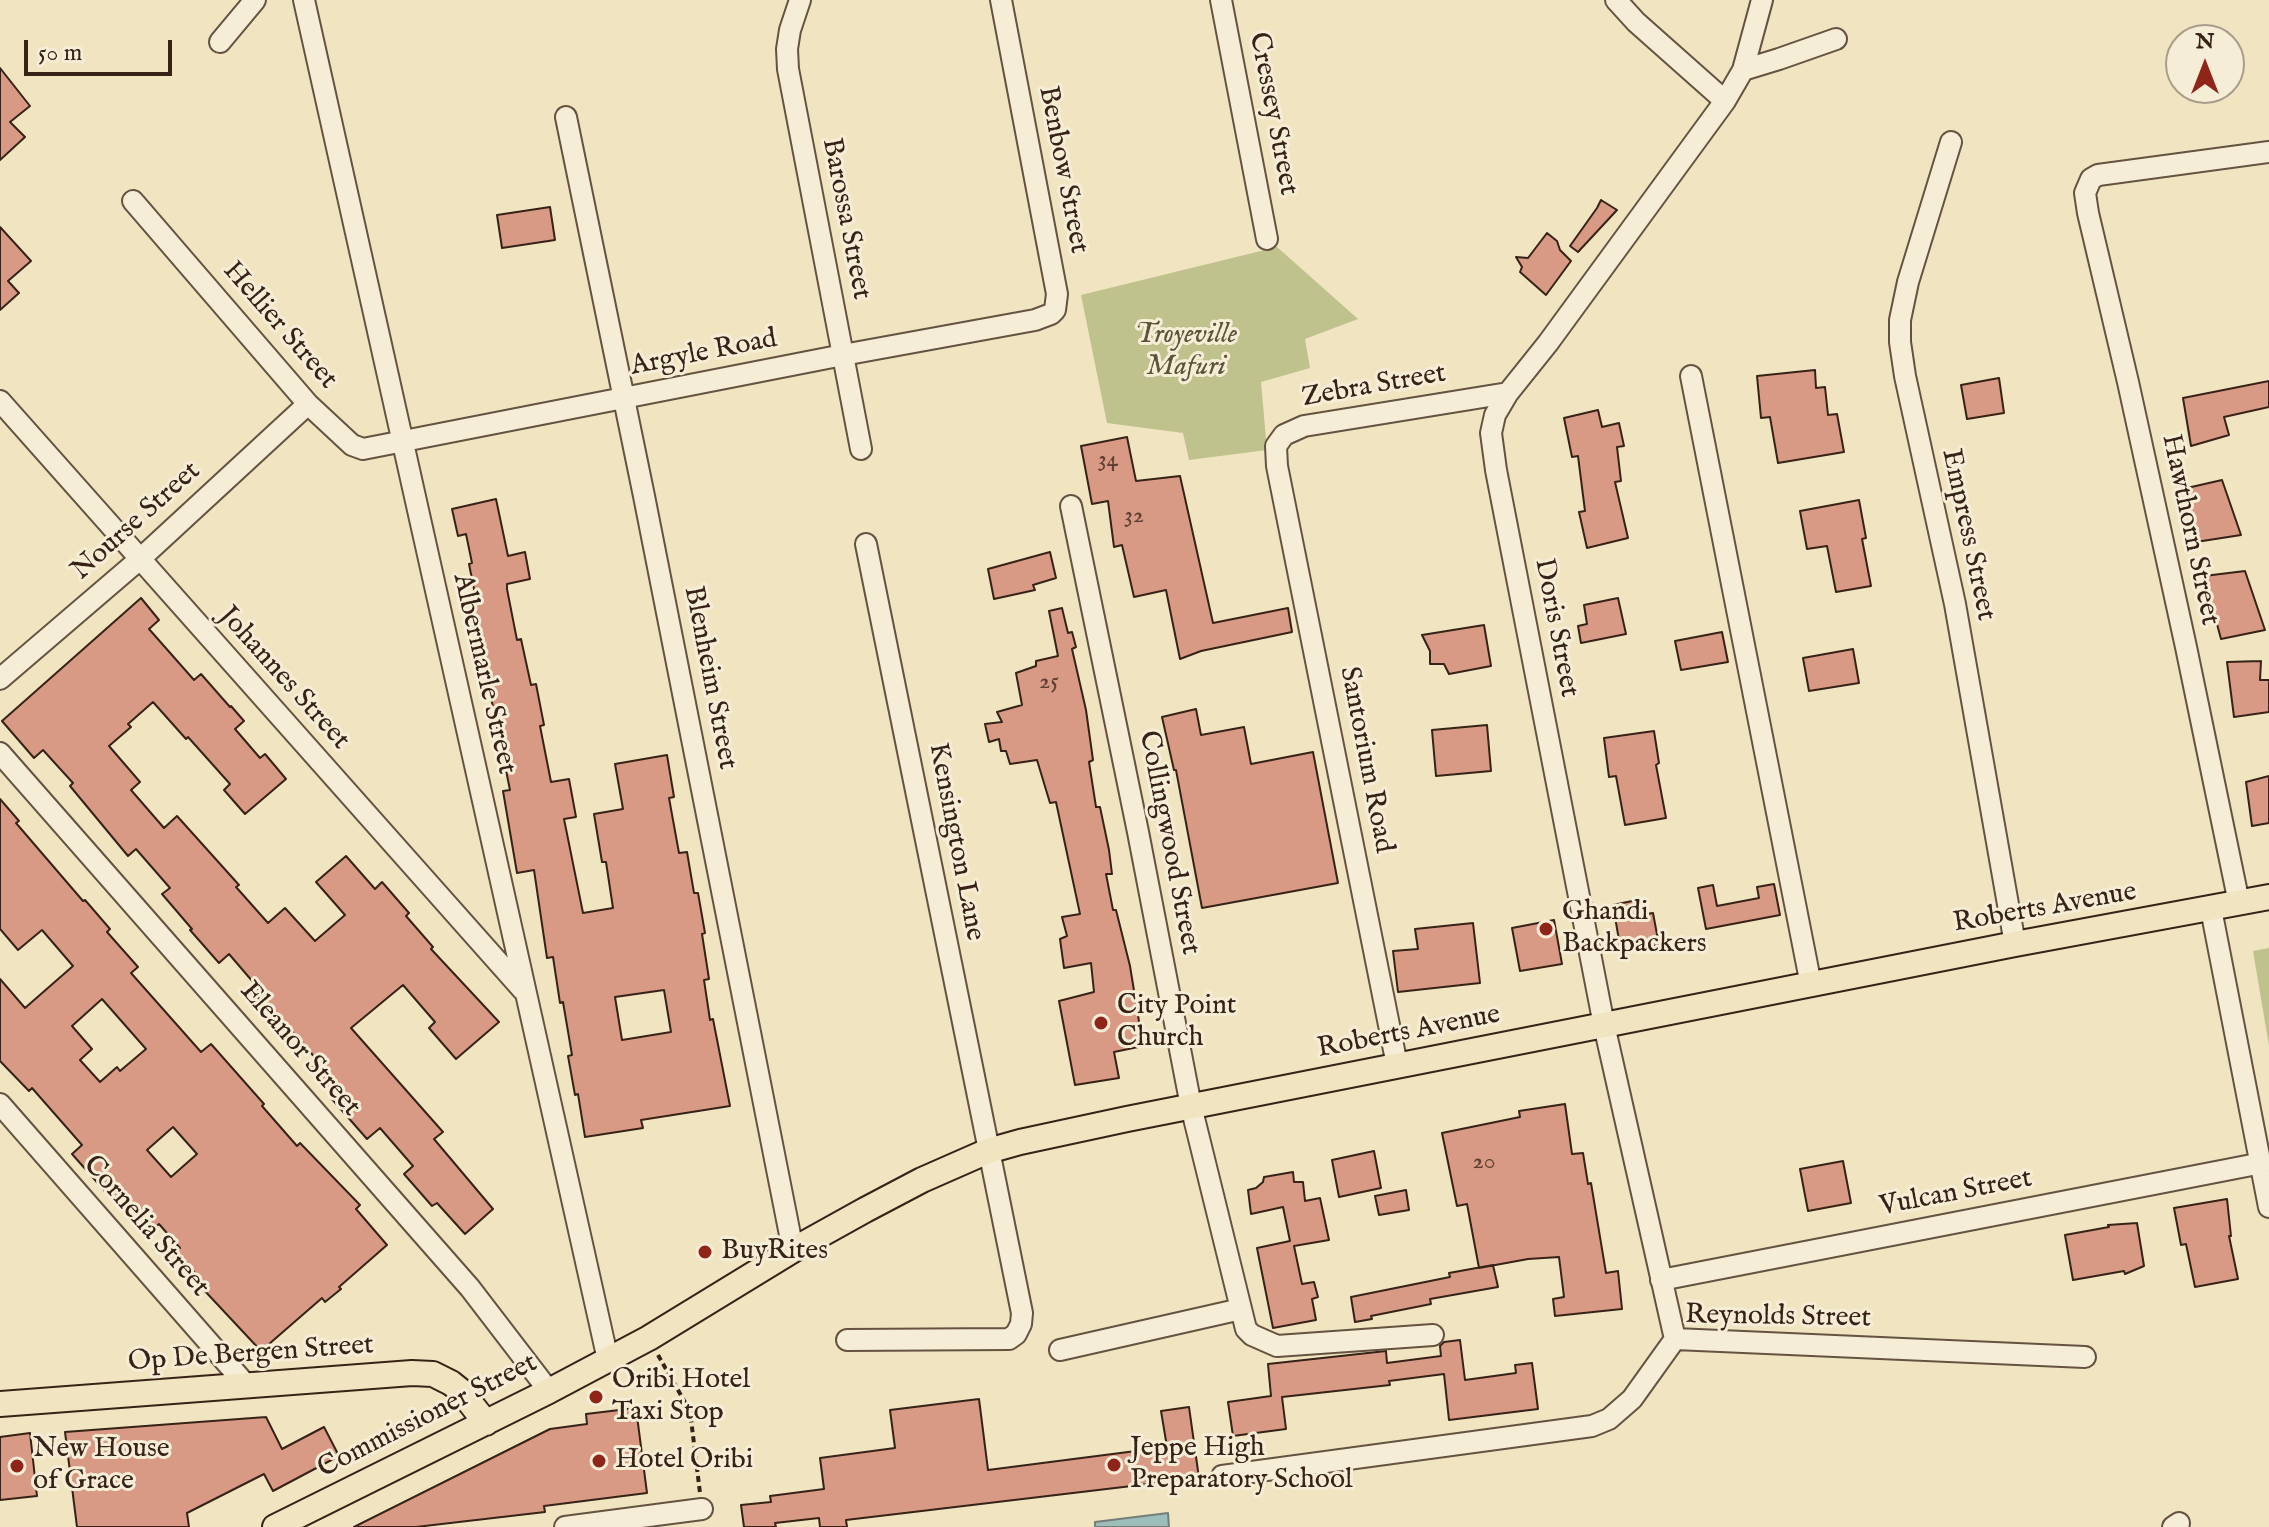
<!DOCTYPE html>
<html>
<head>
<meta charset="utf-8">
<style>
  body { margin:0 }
  #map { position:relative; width:2269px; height:1527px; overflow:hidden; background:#f1e4c1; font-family:"IM FELL English",serif }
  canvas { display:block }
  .north { position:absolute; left:2165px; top:24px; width:80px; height:80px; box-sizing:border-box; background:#f6edd7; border:2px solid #a99c8a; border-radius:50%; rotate:0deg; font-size:22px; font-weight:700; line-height:32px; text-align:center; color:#362216 }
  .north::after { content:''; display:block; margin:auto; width:28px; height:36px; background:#8f2418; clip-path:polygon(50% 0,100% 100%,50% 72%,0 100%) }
  .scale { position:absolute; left:24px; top:40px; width:148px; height:36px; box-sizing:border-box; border:4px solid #362216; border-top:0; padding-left:10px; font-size:24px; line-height:28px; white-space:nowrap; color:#362216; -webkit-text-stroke:6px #f6edd7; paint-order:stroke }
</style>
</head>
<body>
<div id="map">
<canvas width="2269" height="1527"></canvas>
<div class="north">N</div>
<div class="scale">50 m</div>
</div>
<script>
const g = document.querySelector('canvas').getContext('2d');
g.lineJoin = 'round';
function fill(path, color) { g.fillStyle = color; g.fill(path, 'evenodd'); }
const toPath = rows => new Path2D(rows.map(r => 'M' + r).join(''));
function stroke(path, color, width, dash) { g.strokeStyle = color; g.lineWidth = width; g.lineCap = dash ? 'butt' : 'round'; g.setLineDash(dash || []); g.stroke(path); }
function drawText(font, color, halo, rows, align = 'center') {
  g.font = font + ' "IM FELL English",serif'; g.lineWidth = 6; g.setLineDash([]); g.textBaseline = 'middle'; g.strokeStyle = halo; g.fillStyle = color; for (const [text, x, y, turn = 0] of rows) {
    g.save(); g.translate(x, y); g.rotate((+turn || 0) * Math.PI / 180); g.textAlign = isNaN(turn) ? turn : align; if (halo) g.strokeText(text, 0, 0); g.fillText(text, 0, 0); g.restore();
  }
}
fill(toPath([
  [1277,247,1358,319,1305,339,1310,368,1261,382,1267,450,1189,460,1183,433,1107,423,1081,295],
  [2269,948,2269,1046,2253,951]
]), '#c0c28e');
const water = toPath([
  [1168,1513,1169,1527,1095,1527,1095,1522,1168,1513]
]);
fill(water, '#9dbdba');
stroke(water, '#747f78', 2);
const building = toPath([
  [0,68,30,106,10,122,25,137,0,160,0,68],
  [1601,200,1617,210,1578,252,1570,246,1597,208,1601,200],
  [550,207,555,240,502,248,497,215,550,207],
  [0,227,31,261,8,281,19,293,0,310,0,227],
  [1547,233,1557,241,1560,250,1571,261,1546,295,1520,272,1522,267,1516,257,1528,258,1547,233],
  [1815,370,1816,388,1825,387,1828,415,1837,414,1844,452,1778,463,1770,417,1761,418,1757,376,1815,370],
  [1999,378,2004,413,1967,419,1961,385,1999,378],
  [2269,381,2269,407,2224,417,2229,435,2191,446,2183,398,2269,381],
  [1598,410,1602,427,1619,423,1624,446,1617,447,1621,481,1615,482,1628,538,1587,548,1579,512,1585,511,1578,456,1572,457,1564,418,1598,410],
  [1127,437,1136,481,1180,476,1213,623,1288,608,1292,632,1201,651,1180,659,1166,590,1134,597,1122,545,1114,547,1108,501,1092,504,1081,446,1127,437],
  [2222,480,2241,535,2196,542,2187,488,2222,480],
  [496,499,508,556,525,552,530,579,507,584,507,589,517,640,521,639,531,685,536,684,544,725,540,726,551,782,569,779,576,817,564,819,583,913,613,908,606,862,602,862,594,814,623,809,615,764,667,755,674,797,669,798,679,853,687,852,694,893,698,893,705,933,702,934,709,979,704,980,710,1020,713,1019,730,1106,641,1120,643,1128,585,1137,578,1094,575,1095,568,1056,572,1055,563,1002,560,1003,553,957,547,958,534,870,517,873,503,791,510,790,471,600,476,599,469,564,472,563,466,534,458,536,452,509,496,499],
  [664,990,671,1032,622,1040,615,997,664,990],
  [1859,500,1866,538,1862,539,1871,586,1836,592,1827,546,1807,549,1800,511,1859,500],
  [1050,552,1056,578,1033,585,1035,590,994,599,988,569,1050,552],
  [2245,571,2265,630,2221,639,2204,576,2245,571],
  [141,598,159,620,149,629,194,680,201,674,230,707,231,706,244,721,235,729,260,758,265,754,286,779,245,814,224,790,230,784,188,737,186,739,153,702,128,724,131,727,109,746,140,782,131,790,164,828,177,816,239,885,236,887,268,923,285,908,315,941,345,915,316,882,346,856,375,889,382,882,409,913,406,916,433,947,431,949,499,1022,456,1059,429,1028,435,1022,403,985,351,1028,443,1132,434,1139,493,1209,465,1234,437,1203,432,1206,404,1174,413,1166,380,1128,367,1139,331,1098,333,1096,310,1069,318,1061,281,1019,278,1021,254,993,259,989,229,954,219,963,190,930,192,929,162,894,170,888,136,849,128,856,70,786,73,783,43,750,34,758,2,721,141,598],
  [1618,598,1626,634,1581,643,1578,626,1587,624,1584,605,1618,598],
  [1062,608,1068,633,1072,632,1076,647,1072,649,1086,710,1093,760,1089,762,1096,807,1100,807,1109,850,1112,874,1106,874,1113,910,1116,910,1130,966,1143,1046,1114,1052,1119,1078,1075,1085,1059,1001,1094,992,1091,963,1064,968,1060,939,1067,936,1062,917,1080,914,1056,802,1050,803,1037,760,1010,764,1006,751,1001,751,999,739,989,742,985,724,1002,722,997,712,1022,705,1016,673,1036,666,1036,661,1058,656,1049,611,1062,608],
  [1484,625,1491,666,1449,674,1444,664,1430,664,1430,651,1422,635,1484,625],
  [1722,632,1728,662,1681,670,1675,641,1722,632],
  [1853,649,1859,683,1809,691,1803,658,1853,649],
  [2261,661,2260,680,2269,680,2269,712,2234,717,2227,662,2261,661],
  [1196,709,1201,735,1244,727,1251,764,1313,752,1338,883,1202,908,1176,770,1174,770,1162,717,1196,709],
  [1487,725,1491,771,1436,776,1432,730,1487,725],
  [1654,731,1659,763,1656,765,1666,818,1625,825,1616,776,1609,777,1604,738,1654,731],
  [2269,776,2269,823,2252,826,2246,782,2269,776],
  [0,799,19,821,16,823,83,901,85,900,110,929,107,932,138,967,131,973,201,1052,211,1044,264,1104,262,1106,297,1146,300,1143,360,1205,356,1209,387,1245,339,1287,341,1289,325,1302,322,1298,261,1351,203,1289,206,1286,176,1251,180,1248,159,1224,150,1232,137,1217,133,1221,103,1189,72,1154,82,1145,32,1088,29,1091,0,1061,0,979,25,1008,73,966,42,930,18,950,0,929,0,799],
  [102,999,146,1049,120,1071,117,1067,100,1082,80,1060,92,1049,72,1026,102,999],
  [173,1127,197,1154,171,1177,147,1150,173,1127],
  [1774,884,1780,915,1706,929,1698,888,1713,885,1717,906,1759,898,1757,887,1774,884],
  [1637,900,1640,915,1653,913,1659,945,1621,952,1613,905,1637,900],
  [1554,920,1562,964,1520,971,1512,928,1554,920],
  [1473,923,1480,983,1398,992,1393,951,1418,949,1415,929,1473,923],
  [1565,1104,1572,1154,1583,1153,1588,1184,1591,1183,1606,1273,1618,1271,1622,1309,1555,1316,1553,1299,1564,1297,1559,1257,1528,1259,1479,1268,1467,1204,1457,1206,1442,1133,1520,1117,1519,1111,1565,1104],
  [1374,1151,1381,1188,1339,1197,1332,1160,1374,1151],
  [1843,1161,1851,1203,1808,1211,1800,1169,1843,1161],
  [1293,1172,1294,1182,1303,1182,1305,1201,1320,1198,1329,1240,1294,1246,1302,1284,1314,1282,1318,1297,1312,1299,1316,1320,1273,1328,1257,1248,1290,1241,1283,1207,1251,1214,1248,1190,1256,1188,1263,1182,1264,1177,1293,1172],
  [1406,1190,1409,1210,1379,1215,1375,1196,1406,1190],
  [2227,1199,2231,1236,2229,1236,2238,1279,2195,1287,2186,1244,2181,1245,2174,1208,2227,1199],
  [2137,1223,2144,1266,2125,1274,2124,1271,2073,1280,2065,1235,2109,1227,2108,1225,2137,1223],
  [1493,1265,1498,1287,1430,1299,1431,1304,1371,1316,1372,1319,1355,1322,1351,1297,1450,1277,1449,1273,1493,1265],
  [1460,1340,1465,1380,1516,1373,1515,1365,1532,1363,1538,1409,1449,1420,1444,1374,1389,1381,1390,1385,1282,1397,1286,1429,1233,1436,1228,1402,1271,1396,1268,1364,1386,1351,1387,1363,1441,1356,1440,1346,1444,1342,1460,1340],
  [979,1399,988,1470,1167,1447,1161,1411,1189,1407,1199,1478,846,1520,847,1527,820,1527,819,1518,775,1523,776,1527,744,1527,741,1505,771,1502,770,1496,824,1489,820,1458,895,1448,890,1410,979,1399],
  [636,1408,647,1493,544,1506,545,1512,416,1527,354,1527,550,1429,587,1424,586,1414,636,1408],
  [266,1417,282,1449,324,1427,339,1456,273,1491,264,1474,187,1513,189,1527,77,1527,65,1432,266,1417],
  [30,1433,37,1496,0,1500,0,1437,30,1433]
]);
fill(building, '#d99a85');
stroke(building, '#362216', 2);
const minor = toPath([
  [304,0,608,1360],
  [800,0,790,30,787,49,788,69,861,449],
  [1221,0,1267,239],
  [1616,0,1636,22,1725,101],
  [220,42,255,0],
  [1743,70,1779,59,1836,39],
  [566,117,644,496,793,1250],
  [1951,142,1908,282,1900,320,1900,342,1905,376,1955,604,2015,944],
  [133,201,308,404,352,445,363,449,843,355,1035,320,1051,314,1055,310,1057,294,1001,0],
  [1691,376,1811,985],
  [0,401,523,990],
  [1071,506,1138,832,1191,1106,1246,1329,1252,1335,1277,1346,1433,1335],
  [0,679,140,559,308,404],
  [0,753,470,1288,549,1391],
  [2239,903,2186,647,2128,382,2088,213,2085,193,2091,179,2098,175,2269,152],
  [2211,909,2269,1207],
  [1397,1065,1277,466,1276,446,1284,435,1304,426,1508,393],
  [0,1104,247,1386],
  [1661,1280,2262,1163],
  [1675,1339,1604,1025,1496,470,1491,433,1495,415,1508,393,1548,343,1725,101,1743,70,1762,0],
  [847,1340,1009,1339,1016,1334,1021,1324,1022,1313,866,544],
  [1060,1350,1241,1309],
  [1222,1476,1592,1426,1609,1419,1632,1399,1675,1339,2085,1357],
  [565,1527,702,1509],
  [2173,1527,2179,1523]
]);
const major = toPath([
  [0,1404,412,1373,433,1374,451,1383,461,1391,486,1423],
  [275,1527,549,1391,649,1338,793,1250,865,1210,922,1180,988,1151,1020,1142,1127,1119,2015,944,2269,897]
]);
stroke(minor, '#655241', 24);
stroke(major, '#362216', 28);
stroke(toPath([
  [658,1355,690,1411,700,1493]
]), '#362216', 4, [6, 4]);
stroke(minor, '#f6edd7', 20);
stroke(major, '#f1e4c1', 24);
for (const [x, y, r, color] of [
  [1546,929,8,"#8f2418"],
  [1101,1023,8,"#8f2418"],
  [705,1252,8,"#8f2418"],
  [596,1397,8,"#8f2418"],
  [599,1461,8,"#8f2418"],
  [1114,1465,8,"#8f2418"],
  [17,1466,8,"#8f2418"]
]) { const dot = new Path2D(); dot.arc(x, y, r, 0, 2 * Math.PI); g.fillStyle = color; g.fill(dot); stroke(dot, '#f6edd7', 3); }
drawText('24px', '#5f4032', null, [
  ["34",1108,461],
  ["32",1134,517],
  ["25",1049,683],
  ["20",1484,1163]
]);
drawText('28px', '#362216', '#f6edd7', [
  ["Cressey Street",1272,114,79],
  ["Benbow Street",1062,170,79],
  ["Barossa Street",845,219,79],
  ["Hellier Street",279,326,49],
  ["Argyle Road",704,354,-11],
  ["Zebra Street",1374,387,-10],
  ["Nourse Street",137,522,-42],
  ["Hawthorn Street",2189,530,78],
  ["Empress Street",1967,535,78],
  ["Doris Street",1555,628,79],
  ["Albermarle Street",483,674,77],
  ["Blenheim Street",709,678,79],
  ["Johannes Street",283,679,48],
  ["Santorium Road",1365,760,79],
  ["Kensington Lane",955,842,79],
  ["Collingwood Street",1168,843,79],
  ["Roberts Avenue",2045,909,-10],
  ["Roberts Avenue",1409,1033,-11],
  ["Eleanor Street",299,1050,49],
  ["Vulcan Street",1956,1194,-11],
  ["Cornelia Street",145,1227,49],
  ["Reynolds Street",1778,1318,1],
  ["Op De Bergen Street",251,1355,-4],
  ["Commissioner Street",428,1417,-27]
]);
drawText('italic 28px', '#5f523a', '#f6edd7', [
  ["Troyeville",1186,336],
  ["Mafuri",1186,368]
]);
drawText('28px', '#362216', '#f6edd7', [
  ["Ghandi",1562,913],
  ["Backpackers",1562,945],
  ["City Point",1117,1007],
  ["Church",1117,1039],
  ["BuyRites",721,1252],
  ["Oribi Hotel",612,1381],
  ["Taxi Stop",612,1413],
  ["Jeppe High",1130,1449],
  ["Preparatory School",1130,1481],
  ["New House",33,1450],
  ["of Grace",33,1482],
  ["Hotel Oribi",615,1461]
], 'left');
</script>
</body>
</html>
